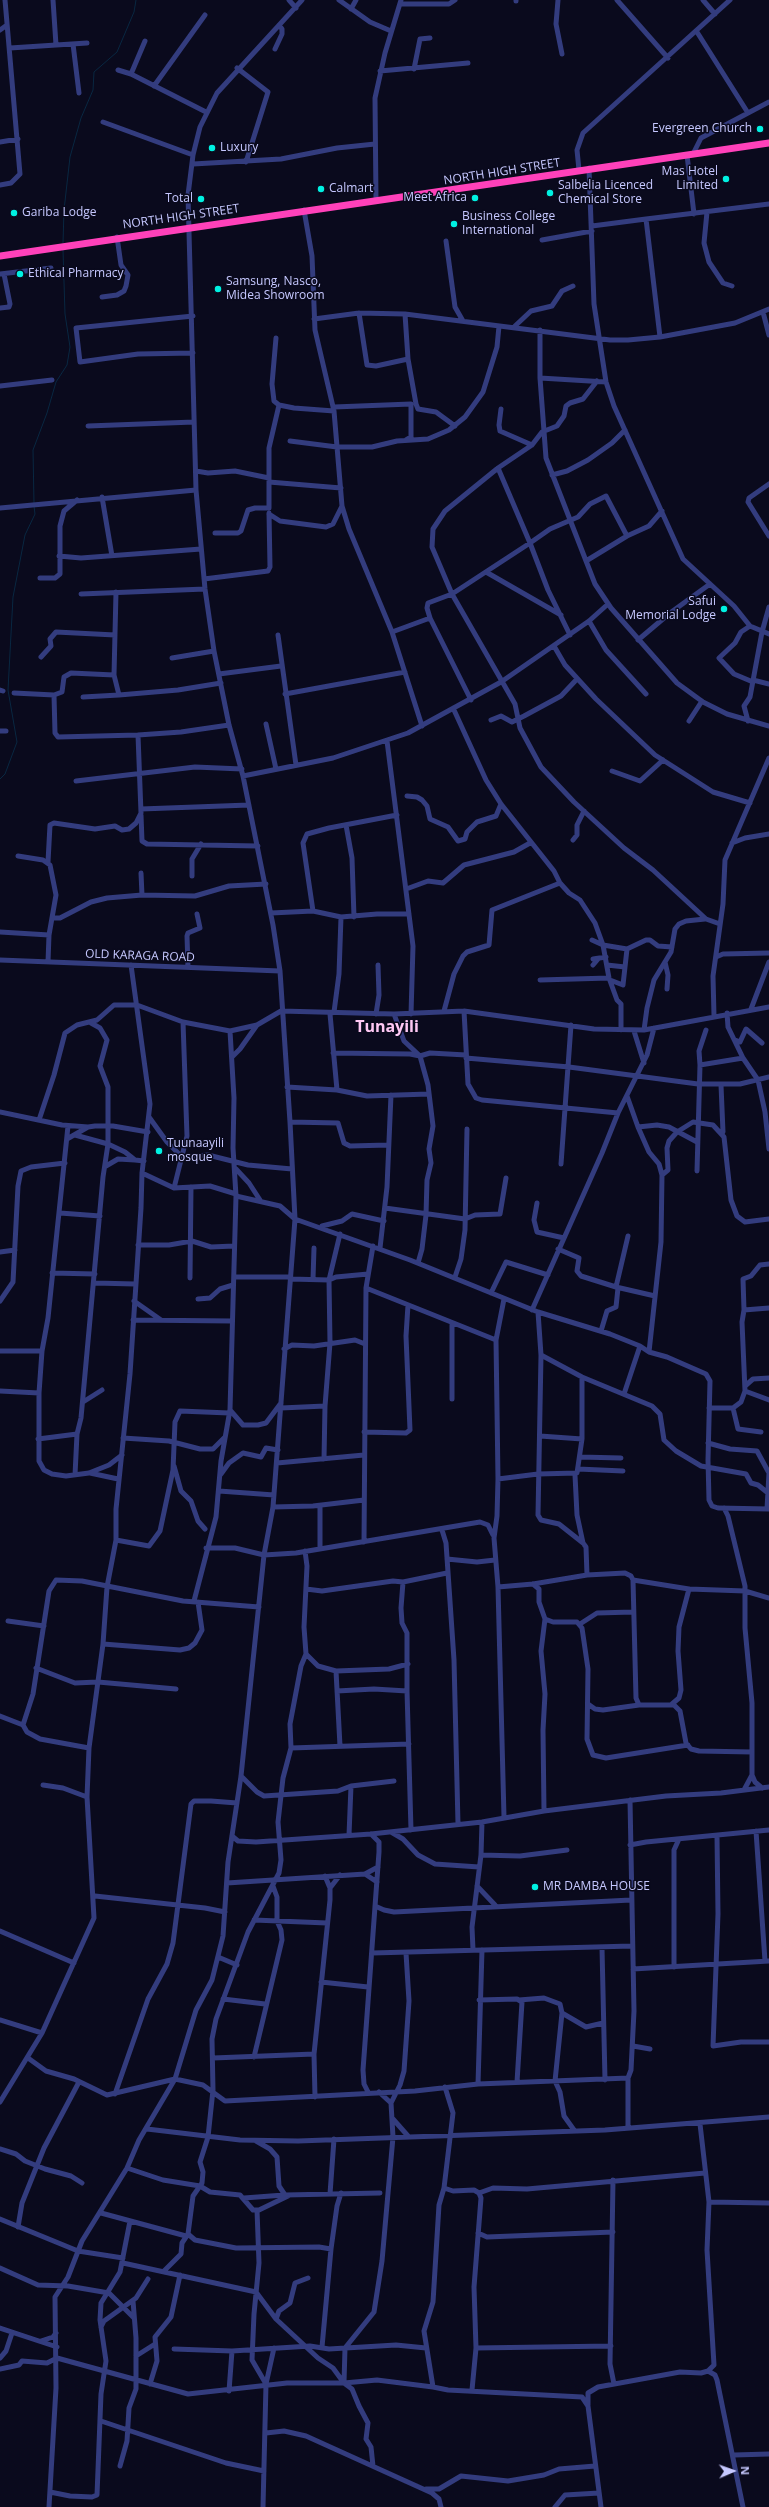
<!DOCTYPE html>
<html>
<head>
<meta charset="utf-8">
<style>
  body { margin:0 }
  #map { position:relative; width:769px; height:2507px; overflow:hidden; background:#0a0a1d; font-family:"Open Sans",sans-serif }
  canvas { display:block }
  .north { position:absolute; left:713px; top:2451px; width:40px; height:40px; -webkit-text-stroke:3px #0a0a1d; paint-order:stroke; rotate:88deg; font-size:11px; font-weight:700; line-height:16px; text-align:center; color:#c6c8ff }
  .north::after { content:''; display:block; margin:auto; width:14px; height:18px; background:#c6c8ff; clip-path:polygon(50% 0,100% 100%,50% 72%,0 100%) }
</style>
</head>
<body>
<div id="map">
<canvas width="769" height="2507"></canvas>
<div class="north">N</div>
</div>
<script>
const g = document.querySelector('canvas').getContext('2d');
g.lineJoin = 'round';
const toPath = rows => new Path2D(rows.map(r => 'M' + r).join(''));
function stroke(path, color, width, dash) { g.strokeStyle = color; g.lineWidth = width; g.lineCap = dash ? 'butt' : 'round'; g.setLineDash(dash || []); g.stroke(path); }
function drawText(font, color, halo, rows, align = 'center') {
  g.font = font + ' "Open Sans",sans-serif'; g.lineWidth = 3; g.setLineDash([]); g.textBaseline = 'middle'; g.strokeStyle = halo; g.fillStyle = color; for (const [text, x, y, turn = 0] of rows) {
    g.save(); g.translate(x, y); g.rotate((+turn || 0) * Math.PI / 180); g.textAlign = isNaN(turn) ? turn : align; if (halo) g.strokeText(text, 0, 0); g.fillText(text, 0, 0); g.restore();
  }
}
stroke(toPath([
  [63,243,64,210,70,157,81,118,93,90,94,72,117,52,134,12,136,0],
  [34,503,33,450,47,413,56,382,67,365,70,347,65,314,63,250],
  [0,779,5,774,17,742,8,690,13,597,25,535,35,514,34,506]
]), '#092842', 1);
stroke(toPath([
  [53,0,56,45],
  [289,0,296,8],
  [339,0,370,22,391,31],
  [516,0,516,1],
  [558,0,556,24,562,54],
  [617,0,668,58],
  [703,0,715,14],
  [400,4,449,4,455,0],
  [351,9,356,0],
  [0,30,7,25],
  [697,32,748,113,769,102],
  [73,44,79,93],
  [10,48,87,43],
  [275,49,282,34,282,29,279,25],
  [237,68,268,92,246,162],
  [414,69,420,39,430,38],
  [118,70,131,74,206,112],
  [380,71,468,63],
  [131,74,145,41],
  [154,86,205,15],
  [103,122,193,155],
  [0,142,18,139],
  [693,154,701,138,748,113],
  [687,155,694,214],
  [193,164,281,159,337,148,375,144],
  [589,168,594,304,606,382,614,406,683,559,734,606,750,626,769,634],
  [579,170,577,150,583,133,730,0],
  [0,185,11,183,20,174,5,0],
  [376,201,375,98,385,53,401,0],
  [707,212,704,243,709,262,723,283,732,286],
  [646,219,769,204],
  [592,226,646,219,660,337],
  [542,240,592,231],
  [446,241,455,307,463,321],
  [0,274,51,268],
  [102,297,117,295,124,291,126,286,128,275,121,265,117,237],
  [0,308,9,307,10,304,4,274],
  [763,312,769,335],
  [359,313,367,365,376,366,408,359],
  [405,314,408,359,416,404,418,409,436,412,455,426],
  [193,316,76,328,80,362,138,354,193,353],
  [314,319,359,313,405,314,610,340,628,340,660,337,735,323,769,309],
  [515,326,531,311,552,306,562,291,573,286],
  [540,330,540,378,546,458,595,584,611,608,677,683,703,702,727,714,769,726],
  [276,338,272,384,274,401,279,405,294,408,334,411],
  [540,378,606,382],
  [597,381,583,399,570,403,566,406,564,416,557,426,542,432,532,445,498,468,445,511,433,529,432,547,452,594,515,704,520,728,541,767,574,802,624,848,653,870,706,919,720,924],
  [0,386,52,380],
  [334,407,411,404,411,437,406,440],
  [501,409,499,425,500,431,532,445],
  [88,426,194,422],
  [290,441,337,447,372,447,397,441,428,439,449,430,465,417,483,392,497,347,499,326],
  [498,468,530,543,550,529,578,517,590,504,606,496,627,536],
  [196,471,208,473,235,471,269,478],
  [552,475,567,471,588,460,612,443,625,430],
  [269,482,341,488],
  [769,484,749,498,748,502,769,536],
  [102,497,112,556],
  [342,506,349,529,392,632,422,726],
  [0,508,196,490],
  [269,514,280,521,326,527,333,524,342,506,334,411,315,330,312,256,304,210],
  [215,533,238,533,241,531,248,510,255,508,269,508,269,448,279,405],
  [59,556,81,558,201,549],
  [586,561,627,536,649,526,662,511],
  [486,572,561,615],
  [40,578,55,578,60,574,60,526,64,511,77,500],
  [204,579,268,571,270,567,269,513],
  [116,592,114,675,119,695,178,690,221,683],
  [81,594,205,589],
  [430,618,471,700],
  [589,621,606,650,646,694],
  [750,626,741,632,735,643,719,658,734,674,753,682],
  [392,632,430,618,427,608,428,603,452,594,530,543,548,590,570,635],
  [278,635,296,765],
  [638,640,670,613,710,584],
  [554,646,565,665,596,699,655,755,713,792,750,803],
  [41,657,51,646,50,639,56,632,115,635],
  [172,658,214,651],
  [219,674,281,666],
  [753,680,769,684],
  [0,690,3,691],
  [14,693,54,695,62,692,64,677,71,673,114,675],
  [285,694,405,672],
  [54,695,55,733,58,737,138,735],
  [83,697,119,695],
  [454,710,486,780,501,804,554,871,560,883,569,893,580,900,595,923,603,945,609,978,617,1000,621,1004,621,1030],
  [491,720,501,716,512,722,524,716,561,696,577,679],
  [689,721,702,701],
  [748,721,744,706,750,697,762,632,769,607],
  [266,724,276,769],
  [0,731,6,731],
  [387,741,413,946,411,1014],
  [612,771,640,781,663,760],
  [243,776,333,758,408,733,501,682,589,621,608,604],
  [76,781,195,767,242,769],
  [407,796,417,797,422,800,427,806,430,819,448,827,458,841,465,839,467,832,477,822,496,816,501,804],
  [141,809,249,805],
  [141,815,142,841,147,844,258,846],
  [346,825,352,858,354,917],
  [573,840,577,835,577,825,584,811],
  [732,843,745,838,769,834],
  [18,856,43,860,50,865,56,895,49,935,48,962],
  [48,862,50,825,54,823,95,829,115,826,122,830,129,829,136,823,141,813,138,735,181,732,229,725],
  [141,873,142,895],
  [192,876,192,859,201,844],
  [409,888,428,881,443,883,464,865,514,852,530,843],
  [313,911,341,917],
  [271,913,313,911,303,843,307,834,329,828,397,815],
  [52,918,60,918,91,902,107,898,142,895,195,896,229,886,266,884],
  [0,932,49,935],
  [592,940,603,945,627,949,646,940,650,940,658,946,672,947],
  [716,957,723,954,769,953],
  [593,959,606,957],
  [0,960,280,971],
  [665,962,668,975,667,989],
  [593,965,598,959],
  [607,965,625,967],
  [188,967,187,936,188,933,200,928,197,914],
  [540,980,609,978],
  [610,980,623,985,627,949],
  [751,1009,769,962],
  [444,1011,454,974,463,956,467,952,489,945,492,910,560,883],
  [464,1011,468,1084,476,1098,482,1100,618,1113],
  [727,1013,728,1027,743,1058],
  [376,1014,379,995,378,965],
  [394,1014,404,1041,420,1056,428,1085,433,1126,429,1149,431,1163,427,1180,426,1215,422,1249,418,1263],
  [714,1016,713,976,723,904,725,860,769,758],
  [644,1030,647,1008,654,980,671,952,675,929,679,924,686,921,705,919],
  [230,1031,257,1025,281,1011,394,1014,464,1011,594,1029,644,1030,769,1007],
  [634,1031,644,1063],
  [735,1040,740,1042,746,1029,762,1043],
  [333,1053,410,1054,420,1056,430,1053,466,1055],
  [232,1057,240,1049,257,1025],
  [466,1058,569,1067,698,1084,740,1084,769,1077],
  [700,1065,699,1051,706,1030],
  [721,1085,723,1132],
  [287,1087,337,1090,367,1096,429,1094],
  [337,1090,330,1014,334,1012,339,974,341,917,377,914,409,914],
  [627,1096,638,1127,649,1152,659,1164,662,1175,661,1242,649,1352],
  [0,1112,62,1125,88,1127],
  [149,1117,167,1142,182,1157,208,1155,248,1165,292,1169],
  [39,1120,54,1075,65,1033,77,1025,97,1020,114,1005,137,1005,183,1022,230,1031,234,1098,233,1148,236,1196,230,1410,221,1461,216,1517,194,1601],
  [290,1122,338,1123,344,1143,350,1146,388,1145],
  [68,1126,48,1318,42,1351,39,1393,39,1461,44,1470,52,1474,66,1476,89,1473,109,1465,122,1455],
  [638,1127,657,1125,669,1127,697,1142],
  [75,1135,108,1144,125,1152,135,1160,144,1161],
  [67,1139,88,1127,95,1126,113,1126,148,1132],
  [561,1164,571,1025],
  [106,1166,118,1159,135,1160],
  [236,1169,249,1183,260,1200],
  [697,1171,700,1065,743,1058,758,1080,765,1112,769,1149],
  [142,1173,174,1188,210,1186,236,1194],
  [662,1175,668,1170,667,1148,669,1141,677,1132,693,1122,713,1125,724,1137,731,1200,737,1216,745,1222,769,1219],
  [174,1188,187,1136,183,1022],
  [236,1196,280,1206,295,1219,410,1260,538,1312,610,1334,640,1346,649,1352,667,1357,706,1374,710,1381,708,1460,709,1500,712,1506,718,1508,769,1509],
  [537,1203,534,1220,537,1232,564,1238],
  [385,1208,465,1219,475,1215,500,1214,506,1178],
  [60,1213,100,1216],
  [322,1226,342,1221,352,1214,384,1221],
  [138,1245,169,1245,192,1241,211,1247,234,1246],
  [380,1248,387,1187,391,1095],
  [558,1249,579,1258,577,1271,581,1276,616,1287,655,1296],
  [0,1252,15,1250],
  [769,1264,760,1265,751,1276,743,1279,744,1310,742,1322,745,1391,769,1400],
  [52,1273,95,1274],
  [234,1277,290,1277],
  [455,1277,461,1259,465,1230,467,1129],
  [190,1278,191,1187],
  [290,1279,329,1280,336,1277,368,1274],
  [313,1279,314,1248],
  [95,1283,135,1284],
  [616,1287,628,1236],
  [366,1288,496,1340],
  [491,1293,506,1262,548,1275],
  [198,1299,210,1298,220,1289,233,1285],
  [0,1301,13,1282,18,1186,21,1171,31,1167,65,1163],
  [134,1301,161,1320],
  [532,1310,602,1153,618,1113,647,1055,654,1028],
  [744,1310,769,1308],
  [538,1312,541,1355,538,1515,541,1520,559,1524,583,1543,586,1547,587,1575],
  [133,1320,232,1321],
  [601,1331,607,1311,616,1307,618,1288],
  [284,1349,292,1345,314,1346,355,1340,365,1344],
  [0,1351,42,1351],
  [541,1355,582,1377,652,1406,660,1414,664,1440,676,1451,701,1466,746,1474,751,1483,758,1485,768,1493],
  [745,1386,753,1379,769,1378],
  [0,1391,39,1393],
  [624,1394,640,1346],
  [452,1399,452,1324],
  [83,1402,102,1390],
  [281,1408,325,1406,330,1343,329,1280,340,1234],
  [709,1408,733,1408,741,1402,745,1391],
  [733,1408,738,1429,761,1432],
  [230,1410,243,1425,258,1425,266,1423,281,1403],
  [364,1432,406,1433,410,1430,406,1336,408,1305],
  [540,1436,582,1439],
  [123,1438,169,1441,200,1449,213,1449,224,1438],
  [38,1439,77,1434,81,1418,103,1177,108,1144,108,1087,100,1066,107,1040,100,1028,91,1023],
  [708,1443,730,1449,757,1451,769,1473,767,1509],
  [580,1457,621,1458],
  [324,1459,325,1406],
  [277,1463,364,1455],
  [174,1466,181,1491,191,1501,198,1521,205,1529],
  [578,1469,623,1471],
  [90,1473,118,1479],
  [221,1474,229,1463,243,1453,261,1457,266,1448,278,1450],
  [75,1475,77,1434],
  [575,1475,577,1515,583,1543],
  [498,1479,538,1474,577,1473,582,1439,582,1377],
  [219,1491,274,1495],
  [320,1506,320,1549],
  [273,1507,313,1506,364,1500],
  [724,1508,728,1516,745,1586,745,1628,752,1703,752,1775,755,1782,762,1788],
  [442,1530,446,1543,454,1660,458,1824],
  [116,1540,149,1546,160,1531,173,1470,175,1422,180,1411,229,1413],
  [364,1542,366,1288,373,1246],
  [206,1548,235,1548,264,1555,296,1553,480,1522,488,1525,493,1535],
  [305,1551,307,1566,304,1627,306,1654],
  [447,1559,477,1562,495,1560],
  [633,1580,689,1589,745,1591,769,1598],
  [533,1584,539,1589,539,1602,545,1619,553,1622,577,1622,582,1628,588,1669,587,1739,593,1755,606,1758,688,1745],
  [498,1587,533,1584,587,1575,625,1573,631,1576,633,1580,636,1698,639,1705],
  [306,1589,322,1591,393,1581,403,1582,447,1573],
  [8,1621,44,1626],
  [580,1624,597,1613,633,1612],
  [103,1644,180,1650,189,1648,195,1643,202,1630,198,1602],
  [36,1668,75,1683,98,1682,176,1689],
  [337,1691,374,1689,407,1691,407,1633,402,1623,401,1608,403,1582],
  [407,1691,411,1830],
  [588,1704,595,1709,603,1710,639,1705,674,1705,680,1711,686,1743,691,1749,699,1751,752,1752],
  [672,1704,679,1698,681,1690,678,1651,679,1627,689,1589],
  [0,1716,23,1725,27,1732,40,1739,89,1748],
  [23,1725,33,1694,49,1591,56,1580,82,1581,183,1601,259,1607],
  [340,1746,336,1671,389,1669,408,1664],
  [291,1748,409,1744],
  [241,1776,257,1792,264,1796,338,1791,351,1786],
  [43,1785,63,1788,87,1797],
  [744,1790,752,1775],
  [544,1811,543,1730,545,1694,541,1651,545,1619],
  [504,1817,498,1587,494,1538,497,1516,498,1479,496,1340,504,1299],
  [756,1831,765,1961],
  [391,1832,403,1839,418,1855,435,1864,479,1867],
  [349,1835,351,1786,394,1781],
  [232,1836,238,1841,256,1842,371,1834,482,1822,544,1811,666,1796,721,1793,769,1787],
  [717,1836,718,1914,713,2046,741,2042,769,2042],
  [630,1845,646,1842,769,1830],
  [481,1855,520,1856,567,1850],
  [365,1874,377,1882],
  [227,1883,365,1874,378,1867],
  [477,1886,495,1905],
  [330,1888,340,1875],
  [95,1896,205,1908,225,1912],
  [375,1906,384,1910,394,1912,631,1900],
  [254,1920,327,1923],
  [0,1931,74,1963],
  [602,1948,605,2080],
  [473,1950,472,1927,481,1855,482,1822],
  [372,1953,632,1946],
  [218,1957,237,1965],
  [674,1967,674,1850,679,1839],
  [633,1969,769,1961],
  [321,1982,368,1987],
  [223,1999,265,2004],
  [479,2000,517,1999,522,2002,517,2082],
  [519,2000,544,1998,560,2004,562,2013,586,2027,603,2023],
  [562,2013,555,2081,560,2092,564,2116,574,2130],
  [0,2020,42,2033],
  [633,2046,650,2049],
  [254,2057,282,1940,281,1930,277,1921,277,1897,273,1886],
  [28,2058,46,2071,74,2079,107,2095,175,2079,203,2085,225,2101,415,2091,478,2084,628,2078],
  [213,2058,314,2054],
  [478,2084,482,1950],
  [445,2087,453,2113,444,2188,439,2205,433,2302,424,2331,433,2387,448,2390,582,2397,588,2406,601,2507],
  [368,2092,364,2084,363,2070,379,1852,379,1842,371,1834],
  [379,2092,391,2103],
  [115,2094,148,1999,167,1964,173,1943,191,1804,194,1801,211,1801,237,1803],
  [315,2097,314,2054,330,1900,330,1888,325,1876],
  [0,2102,42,2033,94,1918,87,1797,89,1748,103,1644,107,1587,116,1540,116,1509,130,1374,141,1208,142,1173,150,1104,131,965],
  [393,2119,408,2136],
  [700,2124,709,2202],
  [628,2128,628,2078,631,2070,634,2011,630,1800],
  [147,2129,240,2140,298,2141,605,2130,769,2117],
  [256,2141,270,2149,277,2157,279,2186,285,2195,380,2193],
  [0,2149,16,2154,25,2161,45,2169,71,2176,82,2183],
  [127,2168,163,2180,200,2186,210,2192,240,2195,253,2210,259,2210,288,2196],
  [613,2180,610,2364,614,2384],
  [444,2188,453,2191,474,2190,479,2193,481,2198,474,2287,476,2348,472,2390],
  [479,2193,493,2188,527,2189,705,2173],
  [330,2194,334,2139],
  [244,2198,284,2195],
  [257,2210,259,2263,254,2314,252,2360,266,2384],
  [101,2213,186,2236],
  [0,2219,78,2251,123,2258],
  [18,2227,22,2203,44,2148,79,2082],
  [478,2233,487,2237,613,2232],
  [188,2234,195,2240,236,2248,319,2247,331,2249],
  [123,2263,256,2292,276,2319,318,2358,333,2368,344,2383,352,2389,359,2406,368,2423,366,2439,371,2447,373,2466],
  [0,2268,38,2285,68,2286,109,2293,134,2318],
  [164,2271,181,2254,182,2243,188,2234,193,2196,202,2183,203,2172,200,2162,208,2137,213,2090,212,2039,216,2019,248,1932,279,1873,281,1860,278,1822,283,1778,291,1748,290,1724,301,1666,306,1654,318,1666,336,1671],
  [276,2319,279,2311,290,2303,295,2283,308,2278],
  [101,2327,104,2321,136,2298,148,2279],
  [0,2328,57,2347],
  [41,2341,53,2337,56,2333],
  [322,2347,331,2249,337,2206,341,2193],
  [476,2348,611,2346],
  [174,2349,232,2351,310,2346,329,2349,396,2345,426,2348],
  [136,2356,155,2344],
  [0,2358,6,2351,12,2333],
  [0,2369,19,2365,22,2361,47,2363,57,2358,188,2394,287,2383,344,2383,377,2380,433,2387],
  [708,2371,715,2375,717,2380,743,2507],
  [344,2383,345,2348,374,2312,382,2261,393,2137,391,2103,400,2085,404,2071,409,2001,406,1953],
  [150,2384,157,2361,155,2337,171,2317,180,2275],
  [229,2391,232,2351],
  [588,2405,588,2393,598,2387,680,2372,701,2373,708,2371,714,2365,707,2250,709,2202,769,2203],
  [101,2421,226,2463,264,2471],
  [266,2433,284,2431,306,2436,432,2493,439,2499,441,2507],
  [734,2455,769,2454],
  [120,2466,127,2441,129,2408,136,2389,136,2338,133,2301],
  [426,2489,439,2489,461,2476,508,2481,544,2475,559,2469,595,2466],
  [50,2492,70,2496,92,2497,97,2495,101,2394,106,2361,100,2320,101,2303,120,2272,130,2221],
  [49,2507,56,2388,55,2297,68,2277,82,2241,127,2168,139,2140,175,2079,196,2010,212,1980,223,1936,228,1862,241,1776,264,1555,273,1507,295,1219,290,1122,280,971,273,925,243,776,229,725,214,651,205,589,196,490,188,195,193,155,200,127,217,93,302,0],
  [263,2507,266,2384,274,2348],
  [555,2507,565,2495,599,2493]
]), '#333c7e', 5);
stroke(toPath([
  [0,256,769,143]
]), '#ff41ba', 7);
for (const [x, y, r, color] of [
  [760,129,4,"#00f1e2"],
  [212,148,4,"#00f1e2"],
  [726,179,4,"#00f1e2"],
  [321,189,4,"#00f1e2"],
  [550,193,4,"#00f1e2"],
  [475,198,4,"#00f1e2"],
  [201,199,4,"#00f1e2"],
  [14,213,4,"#00f1e2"],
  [454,224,4,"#00f1e2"],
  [20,274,4,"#00f1e2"],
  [218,289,4,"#00f1e2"],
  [724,609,4,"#00f1e2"],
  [159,1151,4,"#00f1e2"],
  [535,1887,4,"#00f1e2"]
]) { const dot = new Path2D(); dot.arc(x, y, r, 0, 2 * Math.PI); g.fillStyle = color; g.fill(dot); stroke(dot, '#0a0a1d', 1.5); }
drawText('12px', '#c6c8ff', '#0a0a1d', [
  ["Evergreen Church",752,129,"right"],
  ["Luxury",220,148],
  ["Mas Hotel",718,172,"right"],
  ["Limited",718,186,"right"],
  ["Salbelia Licenced",558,186],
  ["Chemical Store",558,200],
  ["Calmart",329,189],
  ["Meet Africa",467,198,"right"],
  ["Total",193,199,"right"],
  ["Gariba Lodge",22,213],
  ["Business College",462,217],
  ["International",462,231],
  ["Ethical Pharmacy",28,274],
  ["Samsung, Nasco,",226,282],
  ["Midea Showroom",226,296],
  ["Safui",716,602,"right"],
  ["Memorial Lodge",716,616,"right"],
  ["Tuunaayili",167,1144],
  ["mosque",167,1158],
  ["MR DAMBA HOUSE",543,1887]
], 'left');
drawText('12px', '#c6c8ff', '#0a0a1d', [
  ["NORTH HIGH STREET",502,172,-9],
  ["NORTH HIGH STREET",181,217,-8],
  ["OLD KARAGA ROAD",140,956,2]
]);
drawText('bold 16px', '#ffc8f4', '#0a0a1d', [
  ["Tunayili",387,1027]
]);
</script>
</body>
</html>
